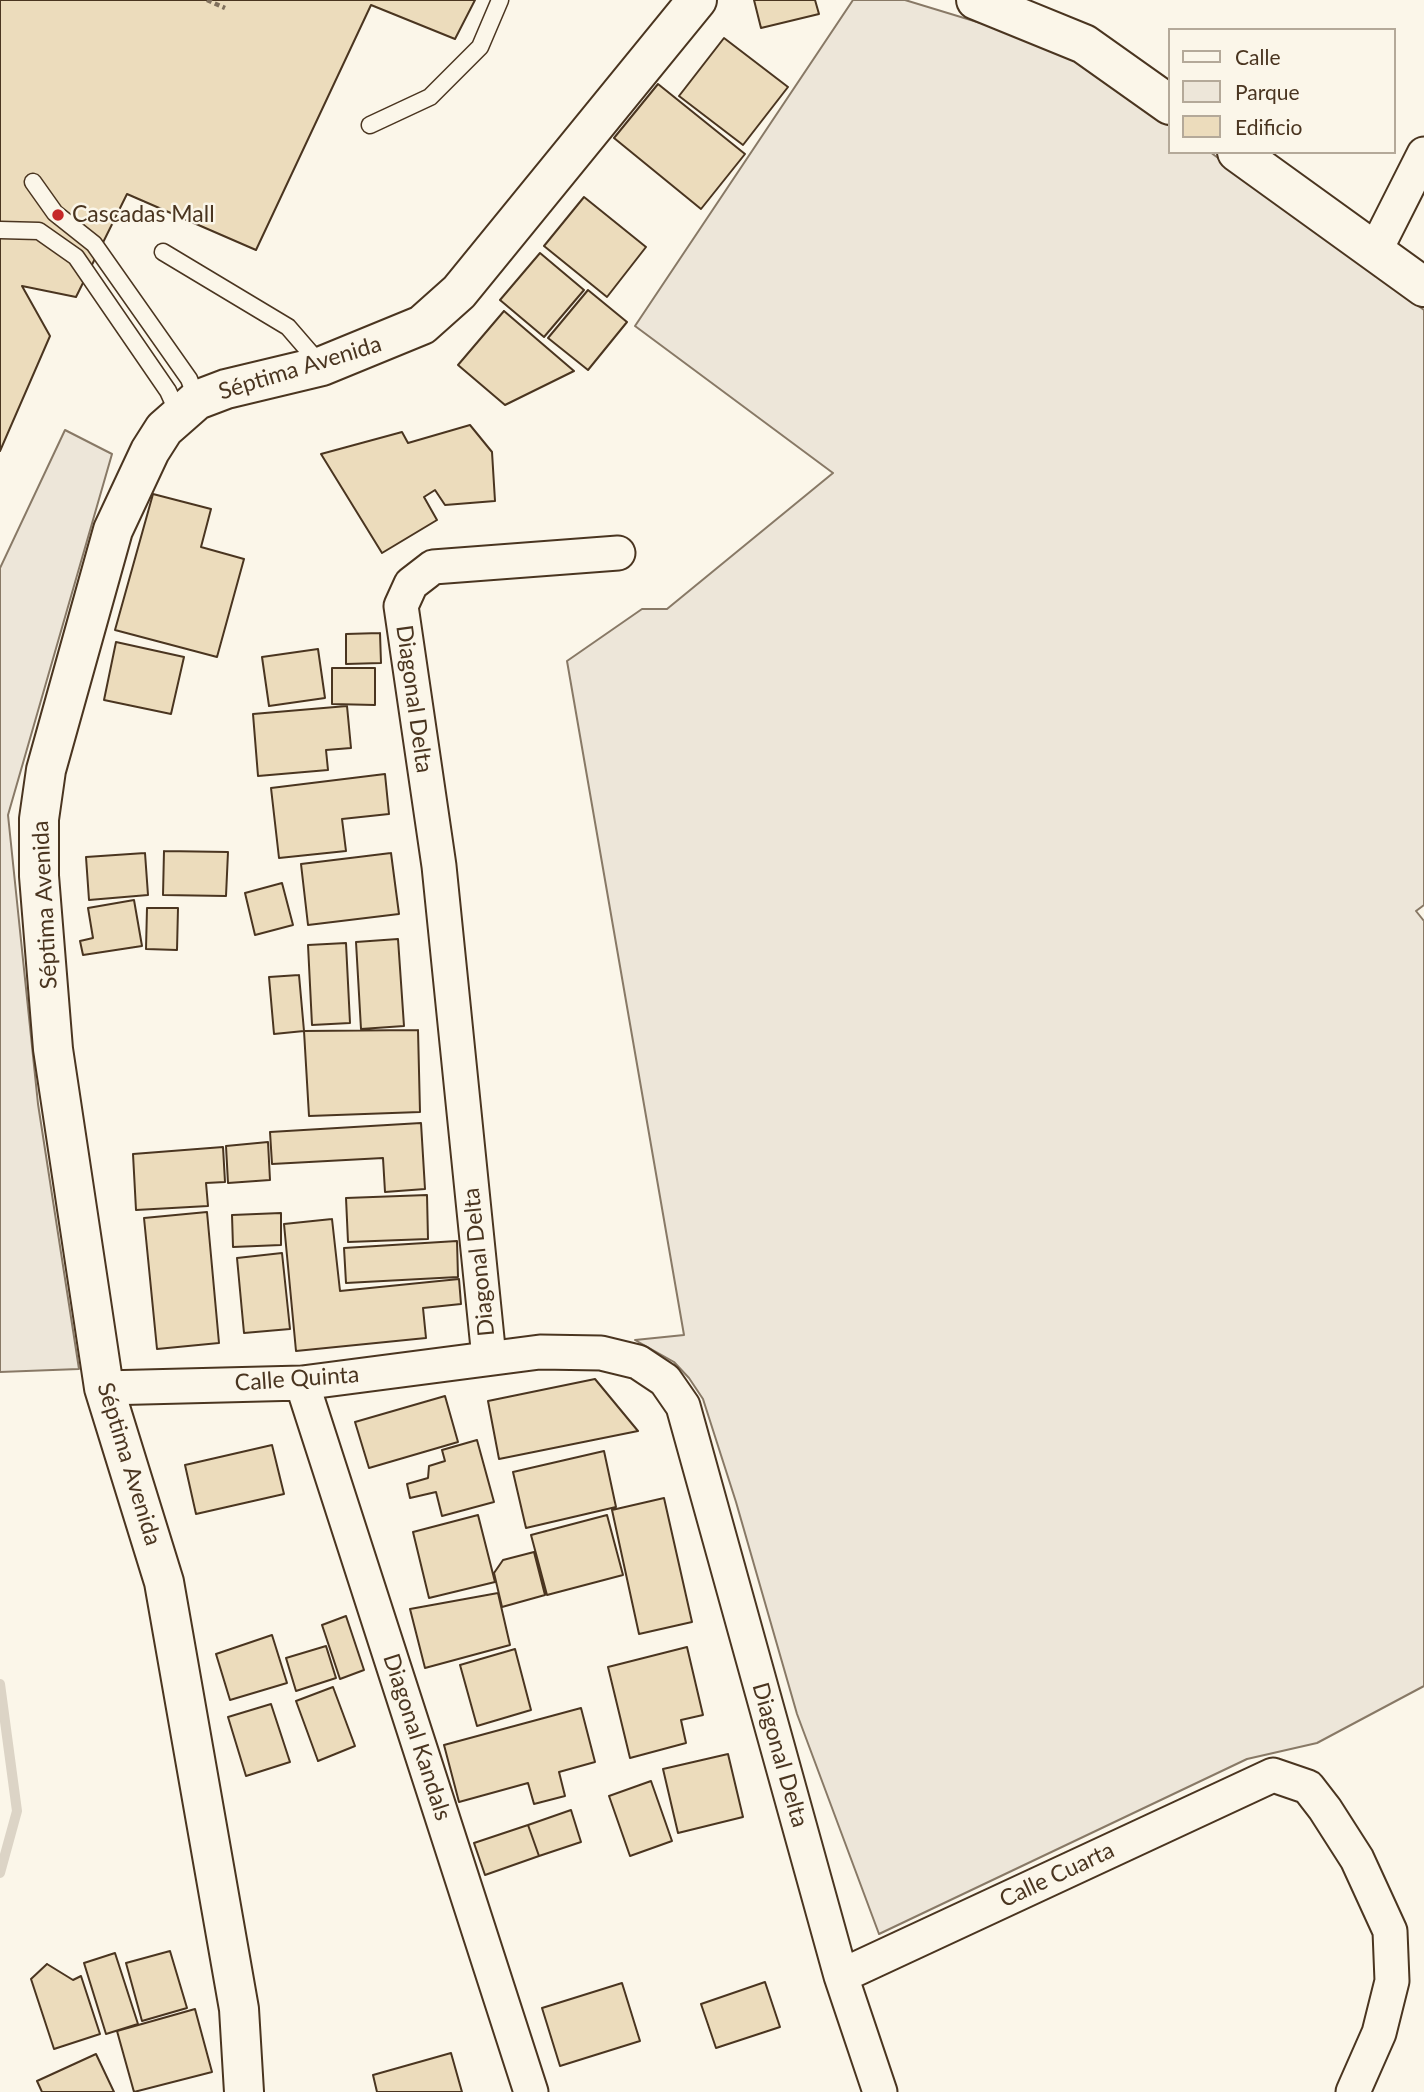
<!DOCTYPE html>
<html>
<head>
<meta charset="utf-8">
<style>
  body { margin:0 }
  #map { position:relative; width:1424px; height:2092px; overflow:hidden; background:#fbf6e9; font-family:Lato,sans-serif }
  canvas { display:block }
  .legend { position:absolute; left:1168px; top:28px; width:228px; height:126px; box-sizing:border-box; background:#fbf6e9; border:2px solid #b4a999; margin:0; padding:9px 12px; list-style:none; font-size:21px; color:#4a3520 }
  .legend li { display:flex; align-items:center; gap:14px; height:35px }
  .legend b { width:35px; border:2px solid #b4a999 }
</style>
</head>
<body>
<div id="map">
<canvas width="1424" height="2092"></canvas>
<ul class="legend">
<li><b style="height:9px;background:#fbf6e9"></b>Calle</li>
<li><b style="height:19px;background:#ede6d9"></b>Parque</li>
<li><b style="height:19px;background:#ecdcbc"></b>Edificio</li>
</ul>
</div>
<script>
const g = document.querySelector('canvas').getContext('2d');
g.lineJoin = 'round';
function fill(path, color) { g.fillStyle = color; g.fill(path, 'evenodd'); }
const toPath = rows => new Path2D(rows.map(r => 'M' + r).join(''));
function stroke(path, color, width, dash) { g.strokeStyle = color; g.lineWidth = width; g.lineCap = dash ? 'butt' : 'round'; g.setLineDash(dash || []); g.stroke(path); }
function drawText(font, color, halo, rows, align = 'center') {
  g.font = font + ' Lato,sans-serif'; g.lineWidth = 5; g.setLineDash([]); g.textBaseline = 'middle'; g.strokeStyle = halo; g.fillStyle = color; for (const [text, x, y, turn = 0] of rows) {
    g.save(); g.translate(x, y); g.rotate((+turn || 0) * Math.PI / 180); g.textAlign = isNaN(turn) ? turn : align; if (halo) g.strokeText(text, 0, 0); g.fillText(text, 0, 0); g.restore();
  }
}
const green = toPath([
  [853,0,905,0,1043,42,1072,54,1170,123,1170,152,1210,152,1424,310,1424,905,1416,911,1424,921,1424,1686,1317,1743,1247,1759,879,1934,797,1714,736,1502,703,1399,689,1378,674,1362,635,1340,684,1335,567,661,642,609,667,609,833,473,635,326,853,0],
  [65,430,112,454,8,815,38,1104,79,1369,0,1372,0,568,65,430]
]);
fill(green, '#ede6d9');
stroke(green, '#887966', 2);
stroke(toPath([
  [0,1684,17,1811,0,1873]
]), '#dcd4c6', 10);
const building = toPath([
  [0,0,475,0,455,39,371,5,256,250,127,194,76,297,22,286,50,336,0,451,0,0],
  [754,0,815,0,819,14,761,28,754,0],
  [724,38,788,87,743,145,679,96,724,38],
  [658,84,745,154,701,209,614,138,658,84],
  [584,197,646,247,607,297,544,246,584,197],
  [540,253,584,290,544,337,500,300,540,253],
  [588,290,627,322,588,370,548,338,588,290],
  [504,311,574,371,505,405,458,365,504,311],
  [470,425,492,452,495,501,445,505,435,490,424,497,437,520,382,553,321,454,402,432,408,443,470,425],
  [153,494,211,509,201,547,244,559,217,657,115,630,153,494],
  [380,633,381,663,346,664,346,634,380,633],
  [116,642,184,657,171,714,104,700,116,642],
  [318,649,325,698,269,706,262,657,318,649],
  [332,668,375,668,375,705,332,704,332,668],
  [347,706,351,748,326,750,328,770,258,776,253,714,347,706],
  [385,774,389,814,342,819,346,851,279,858,271,788,385,774],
  [164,851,228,852,226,896,163,895,164,851],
  [145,853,148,895,89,900,86,857,145,853],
  [391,853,399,914,308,925,301,864,391,853],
  [282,883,293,925,255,935,245,893,282,883],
  [134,900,142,946,83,955,80,941,93,938,88,908,134,900],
  [147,908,178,908,177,950,146,949,147,908],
  [398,939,404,1026,361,1029,356,942,398,939],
  [346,943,350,1023,312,1025,308,945,346,943],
  [299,975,304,1031,274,1034,269,977,299,975],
  [418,1030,420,1112,309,1116,304,1031,418,1030],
  [421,1123,425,1189,385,1192,383,1158,272,1164,270,1132,421,1123],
  [268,1142,270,1180,228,1183,226,1146,268,1142],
  [223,1147,225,1182,206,1183,208,1206,136,1210,133,1154,223,1147],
  [427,1195,428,1239,348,1242,346,1198,427,1195],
  [207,1212,219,1343,157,1349,144,1218,207,1212],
  [281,1213,281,1245,233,1247,232,1215,281,1213],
  [332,1219,340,1291,459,1279,461,1304,423,1308,426,1338,296,1351,284,1224,332,1219],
  [457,1241,458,1277,346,1283,344,1248,457,1241],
  [282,1253,290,1329,244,1333,237,1258,282,1253],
  [595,1379,638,1431,499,1459,488,1401,595,1379],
  [445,1396,458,1442,369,1468,355,1422,445,1396],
  [477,1440,494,1502,442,1516,436,1492,410,1498,407,1484,428,1478,429,1466,445,1461,442,1450,477,1440],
  [272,1445,284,1494,196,1514,185,1465,272,1445],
  [604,1451,616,1507,526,1528,513,1472,604,1451],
  [664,1498,692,1622,639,1634,612,1510,664,1498],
  [478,1515,495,1582,429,1598,413,1532,478,1515],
  [607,1515,623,1575,547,1595,531,1535,607,1515],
  [534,1552,545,1595,502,1607,494,1573,503,1560,534,1552],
  [498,1593,510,1645,425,1668,410,1609,498,1593],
  [346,1616,364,1670,340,1679,322,1625,346,1616],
  [272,1635,287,1683,230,1700,216,1654,272,1635],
  [326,1646,336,1678,296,1691,286,1658,326,1646],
  [687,1647,703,1715,681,1720,686,1743,630,1758,608,1667,687,1647],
  [515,1649,531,1710,477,1726,460,1665,515,1649],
  [333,1687,355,1746,318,1761,296,1701,333,1687],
  [271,1704,290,1762,246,1776,228,1717,271,1704],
  [581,1708,595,1762,559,1772,565,1796,534,1804,528,1783,459,1802,444,1745,581,1708],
  [728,1754,743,1817,678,1833,663,1769,728,1754],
  [651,1781,672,1841,630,1856,609,1796,651,1781],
  [571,1810,581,1842,539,1856,528,1825,571,1810],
  [528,1825,539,1856,485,1875,474,1843,528,1825],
  [170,1951,187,2008,142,2021,126,1963,170,1951],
  [115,1953,138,2024,106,2034,84,1963,115,1953],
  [47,1964,73,1980,81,1976,100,2034,54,2049,31,1979,47,1964],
  [765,1982,780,2027,716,2048,701,2004,765,1982],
  [622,1983,640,2041,560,2066,542,2008,622,1983],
  [195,2009,212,2072,134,2092,117,2031,195,2009],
  [451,2053,462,2092,377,2092,373,2075,451,2053],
  [96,2054,114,2092,42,2092,37,2081,96,2054]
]);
fill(building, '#ecdcbc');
stroke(building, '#4a3520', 2);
const lane = toPath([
  [370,125,430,97,480,47,500,0],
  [33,182,55,213,94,244,189,379,197,400],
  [0,230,39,231,76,257,168,391,179,415],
  [163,252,288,327,320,364]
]);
const street = toPath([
  [1375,251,1424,154],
  [489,1358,439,866,401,606,411,584,433,567,618,553],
  [302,1383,531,2092],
  [104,1388,302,1383,540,1352,601,1353,638,1362,665,1380,683,1406,841,1976,880,2092],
  [841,1976,1273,1775,1308,1787,1325,1809,1357,1859,1390,1931,1392,1981,1379,2033,1353,2092]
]);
const secondary = toPath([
  [976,0,1084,44,1170,105],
  [1237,152,1424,287],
  [244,2092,239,2009,164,1582,104,1388,53,1049,39,876,39,819,46,770,113,530,150,451,164,429,197,400,226,389,322,366,422,325,459,292,697,0]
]);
stroke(lane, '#4a3520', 19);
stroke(street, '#4a3520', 37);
stroke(secondary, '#4a3520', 42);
stroke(toPath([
  [207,0,225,8]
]), '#7f6f5c', 4.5, [5, 3.5]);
stroke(lane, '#fbf6e9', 16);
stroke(street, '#fbf6e9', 33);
stroke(secondary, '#fbf6e9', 38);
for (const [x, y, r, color] of [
  [58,215,7,"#c62828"]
]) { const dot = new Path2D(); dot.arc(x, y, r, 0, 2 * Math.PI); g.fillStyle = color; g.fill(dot); stroke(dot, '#fbf6e9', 2.5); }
drawText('23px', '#4a3520', '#fbf6e9', [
  ["Cascadas Mall",72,215]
], 'left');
drawText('23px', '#4a3520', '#fbf6e9', [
  ["Séptima Avenida",300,368,-17],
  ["Diagonal Delta",414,699,82],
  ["Séptima Avenida",45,905,-93],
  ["Diagonal Delta",479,1262,-96],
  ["Calle Quinta",297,1379,-4],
  ["Séptima Avenida",129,1464,73],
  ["Diagonal Kandals",417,1737,72],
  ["Diagonal Delta",780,1755,74],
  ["Calle Cuarta",1057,1875,-25]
]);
</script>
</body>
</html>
